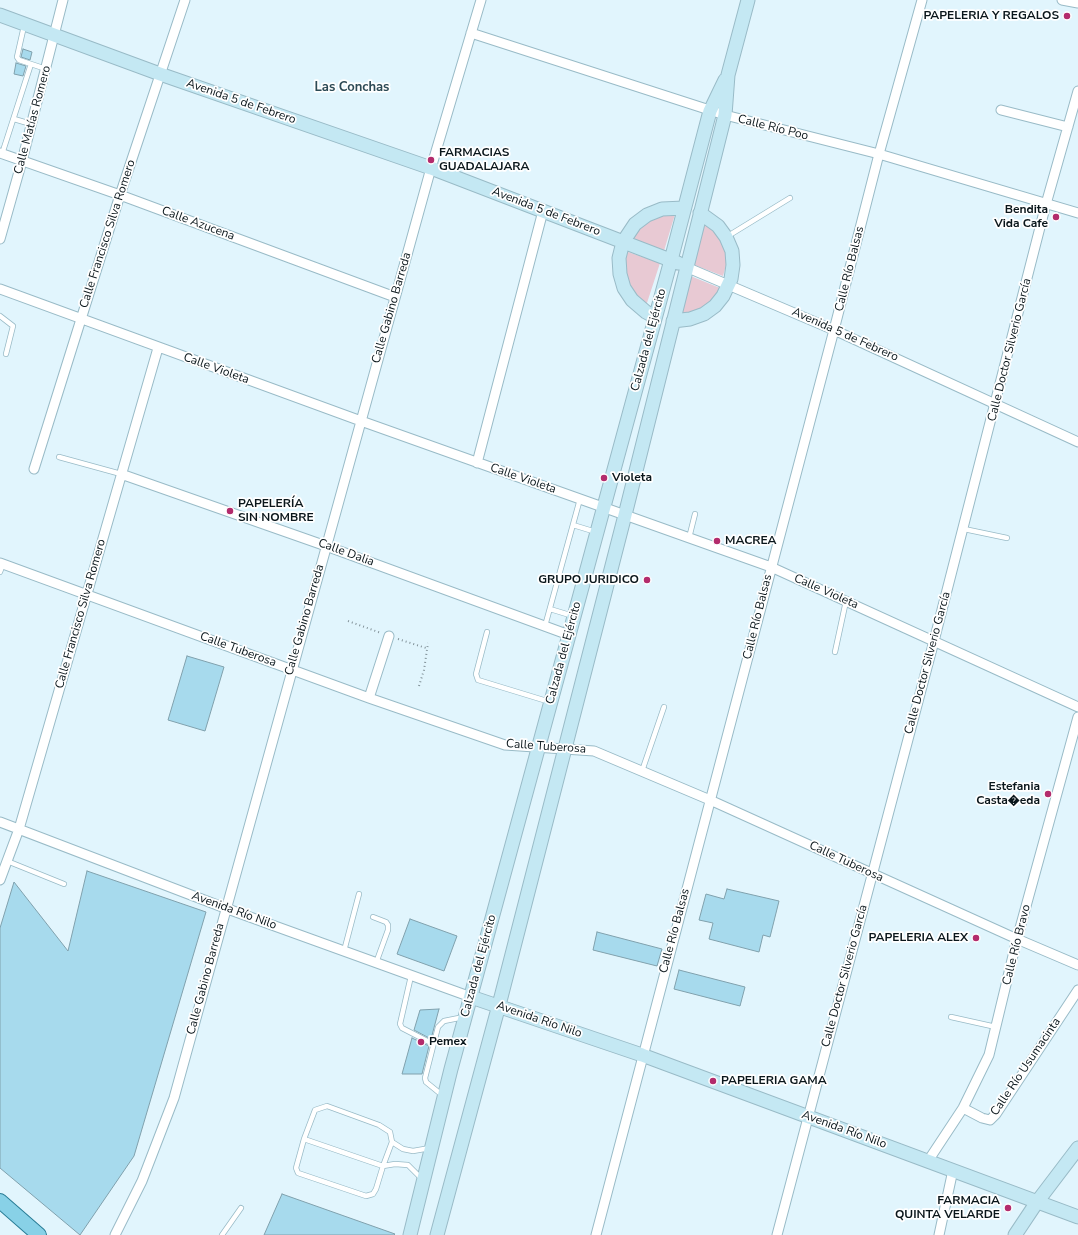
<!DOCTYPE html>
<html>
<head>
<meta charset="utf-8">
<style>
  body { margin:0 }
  canvas { display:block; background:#e1f5fd }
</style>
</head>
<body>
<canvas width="1078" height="1235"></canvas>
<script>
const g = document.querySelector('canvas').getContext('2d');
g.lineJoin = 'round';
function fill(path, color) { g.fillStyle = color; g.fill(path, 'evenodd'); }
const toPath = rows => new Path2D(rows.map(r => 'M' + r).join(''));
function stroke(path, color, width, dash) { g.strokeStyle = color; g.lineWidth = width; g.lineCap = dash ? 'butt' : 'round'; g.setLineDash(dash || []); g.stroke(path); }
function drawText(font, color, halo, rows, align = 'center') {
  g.font = font + ' "Nunito Sans",sans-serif'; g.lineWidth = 3.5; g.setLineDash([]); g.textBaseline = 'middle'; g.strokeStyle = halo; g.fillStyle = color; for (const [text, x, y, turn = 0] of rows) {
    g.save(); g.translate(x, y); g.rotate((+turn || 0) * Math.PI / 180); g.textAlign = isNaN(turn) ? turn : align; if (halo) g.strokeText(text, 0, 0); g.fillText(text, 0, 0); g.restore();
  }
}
fill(toPath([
  [676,211,663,254,628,242,642,222],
  [699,222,714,229,723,241,728,258,723,276,689,263],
  [625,251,660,263,645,309,625,286],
  [688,275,725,290,714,305,676,318]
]), '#e8c9d3');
const building = toPath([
  [23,49,32,52,30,60,21,57,23,49],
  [16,63,26,66,23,76,14,74,16,63],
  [187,656,224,667,205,731,168,720,187,656],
  [87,871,206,912,134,1156,80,1235,0,1168,0,928,14,882,68,951,87,871],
  [727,889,779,901,770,937,763,935,759,952,709,939,713,923,699,920,706,894,724,899,727,889],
  [410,919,457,936,444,971,397,954,410,919],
  [597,932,662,949,657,966,593,950,597,932],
  [679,970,745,987,740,1006,674,989,679,970],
  [439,1009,431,1039,414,1030,420,1010,439,1009],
  [412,1038,429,1046,422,1074,402,1074,412,1038],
  [282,1194,395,1234,394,1235,264,1235,282,1194]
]);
fill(building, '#a7daed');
stroke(building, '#80a1ad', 1);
const lane = toPath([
  [24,26,17,57,19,60,46,69],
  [14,119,31,124],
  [2,154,31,64],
  [728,236,790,198],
  [0,316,13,326,6,354],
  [59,457,121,474],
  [573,525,596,532],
  [964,529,1007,538],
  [689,538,695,514],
  [0,572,3,564],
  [550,609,573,616],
  [545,626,580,499],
  [487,632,476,674,478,680,550,702],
  [835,652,846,601],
  [642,771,664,707],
  [7,861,64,884],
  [373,917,386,922,388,925,388,930,376,963],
  [344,951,359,894],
  [411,976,400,1024,402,1028,433,1044],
  [951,1017,996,1027],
  [442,1095,426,1082,425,1078,438,1027,444,1021,464,1017],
  [304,1139,296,1168,298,1173,366,1196,373,1194,376,1189,383,1166,392,1142,390,1132,379,1125,327,1106,315,1110,304,1139,377,1164,383,1166,395,1164,408,1165,422,1179],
  [392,1142,403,1149,413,1151,430,1148],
  [222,1235,241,1208]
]);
const street = toPath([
  [1062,0,1078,3],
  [471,33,725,115,879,154,1078,213],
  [1001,110,1068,127],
  [0,153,120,195,395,297],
  [0,239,22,161,63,0],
  [686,267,834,330,1078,442],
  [0,289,361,421,771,567,1078,707],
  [477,463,543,211],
  [34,469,120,195,185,0],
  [121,474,326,546,569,635],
  [0,563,369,698,505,745,594,751,710,800,1017,939,1078,965],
  [369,698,389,636],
  [0,822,225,908,471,997],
  [0,880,19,829,158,348],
  [963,1108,982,1118,990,1120,996,1114,1078,990],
  [928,1161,963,1108,989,1055,1017,939,1078,717],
  [115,1235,142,1181,174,1098,431,168,481,0],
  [596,1235,834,330,879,154,922,0],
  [777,1235,934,641,1046,204,1078,91],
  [939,1235,953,1170]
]);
const secondary = toPath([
  [0,15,160,74,431,168,678,263],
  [655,317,646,312,632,300,624,288,620,274,619,258,623,242,635,224,647,215,662,209,684,208],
  [673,321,690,319,704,314,715,306,723,296,731,279,733,265,732,251,726,237,718,226,700,213],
  [471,997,642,1055,1078,1217],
  [410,1235,451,1069,671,260,710,111,725,80],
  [437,1235,499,1005,625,515,725,115,728,75,748,0],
  [1015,1235,1037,1202,1078,1148]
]);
const primary = toPath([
  [0,1201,39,1235]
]);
stroke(lane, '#99bbc7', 6);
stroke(street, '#99bbc7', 11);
stroke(secondary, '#99bbc7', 15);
stroke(primary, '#297c95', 16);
stroke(toPath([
  [348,621,381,633],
  [398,639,426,648],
  [419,686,424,670,428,643]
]), '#829299', 2, [1, 3]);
stroke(lane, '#fff', 4.5);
stroke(street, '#fff', 9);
stroke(secondary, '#c4e8f3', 13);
stroke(primary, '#88d1e7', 14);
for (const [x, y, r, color] of [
  [1067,16,4,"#b32b6c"],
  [431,160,4,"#b32b6c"],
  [1056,217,4,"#b32b6c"],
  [604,478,4,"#b32b6c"],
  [230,511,4,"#b32b6c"],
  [717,541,4,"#b32b6c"],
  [647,580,4,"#b32b6c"],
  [1048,794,4,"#b32b6c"],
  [976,938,4,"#b32b6c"],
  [421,1042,4,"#b32b6c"],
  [713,1081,4,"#b32b6c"],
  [1008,1208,4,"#b32b6c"]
]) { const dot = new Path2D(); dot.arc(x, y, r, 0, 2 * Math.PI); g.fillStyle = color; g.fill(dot); stroke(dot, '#fff', 1.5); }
drawText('bold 12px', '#0a161b', '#fff', [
  ["PAPELERIA Y REGALOS",1059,16],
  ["FARMACIAS",439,153,"left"],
  ["GUADALAJARA",439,167,"left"],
  ["Bendita",1048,210],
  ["Vida Cafe",1048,224],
  ["Violeta",612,478,"left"],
  ["PAPELERÍA",238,504,"left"],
  ["SIN NOMBRE",238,518,"left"],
  ["MACREA",725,541,"left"],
  ["GRUPO JURIDICO",639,580],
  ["Estefania",1040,787],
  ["Casta�eda",1040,801],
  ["PAPELERIA ALEX",968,938],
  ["Pemex",429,1042,"left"],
  ["PAPELERIA GAMA",721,1081,"left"],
  ["FARMACIA",1000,1201],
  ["QUINTA VELARDE",1000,1215]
], 'right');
drawText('12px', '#0a161b', '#fff', [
  ["Avenida 5 de Febrero",241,102,19],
  ["Calle Matías Romero",33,120,-75],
  ["Calle Río Poo",773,128,14],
  ["Avenida 5 de Febrero",546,212,21],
  ["Calle Azucena",198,224,20],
  ["Calle Francisco Silva Romero",108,234,-72],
  ["Calle Río Balsas",850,269,-76],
  ["Calle Gabino Barreda",392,308,-74],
  ["Avenida 5 de Febrero",845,335,24],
  ["Calzada del Ejército",649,340,-75],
  ["Calle Doctor Silverio García",1010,350,-76],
  ["Calle Violeta",216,369,20],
  ["Calle Violeta",523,479,19],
  ["Calle Dalia",346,553,20],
  ["Calle Violeta",826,592,24],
  ["Calle Francisco Silva Romero",81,614,-74],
  ["Calle Río Balsas",758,617,-76],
  ["Calle Gabino Barreda",305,620,-74],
  ["Calle Tuberosa",238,650,20],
  ["Calzada del Ejército",564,653,-75],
  ["Calle Doctor Silverio García",928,663,-75],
  ["Calle Tuberosa",546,747,4],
  ["Calle Tuberosa",846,862,25],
  ["Avenida Río Nilo",234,911,20],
  ["Calle Río Balsas",675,931,-75],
  ["Calle Río Bravo",1017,945,-76],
  ["Calzada del Ejército",479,966,-75],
  ["Calle Doctor Silverio García",845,976,-75],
  ["Calle Gabino Barreda",206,979,-75],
  ["Avenida Río Nilo",539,1020,19],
  ["Calle Río Usumacinta",1026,1067,-56],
  ["Avenida Río Nilo",844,1130,20]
]);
drawText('bold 13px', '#2c4a55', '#fff', [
  ["Las Conchas",352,88]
]);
</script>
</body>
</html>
